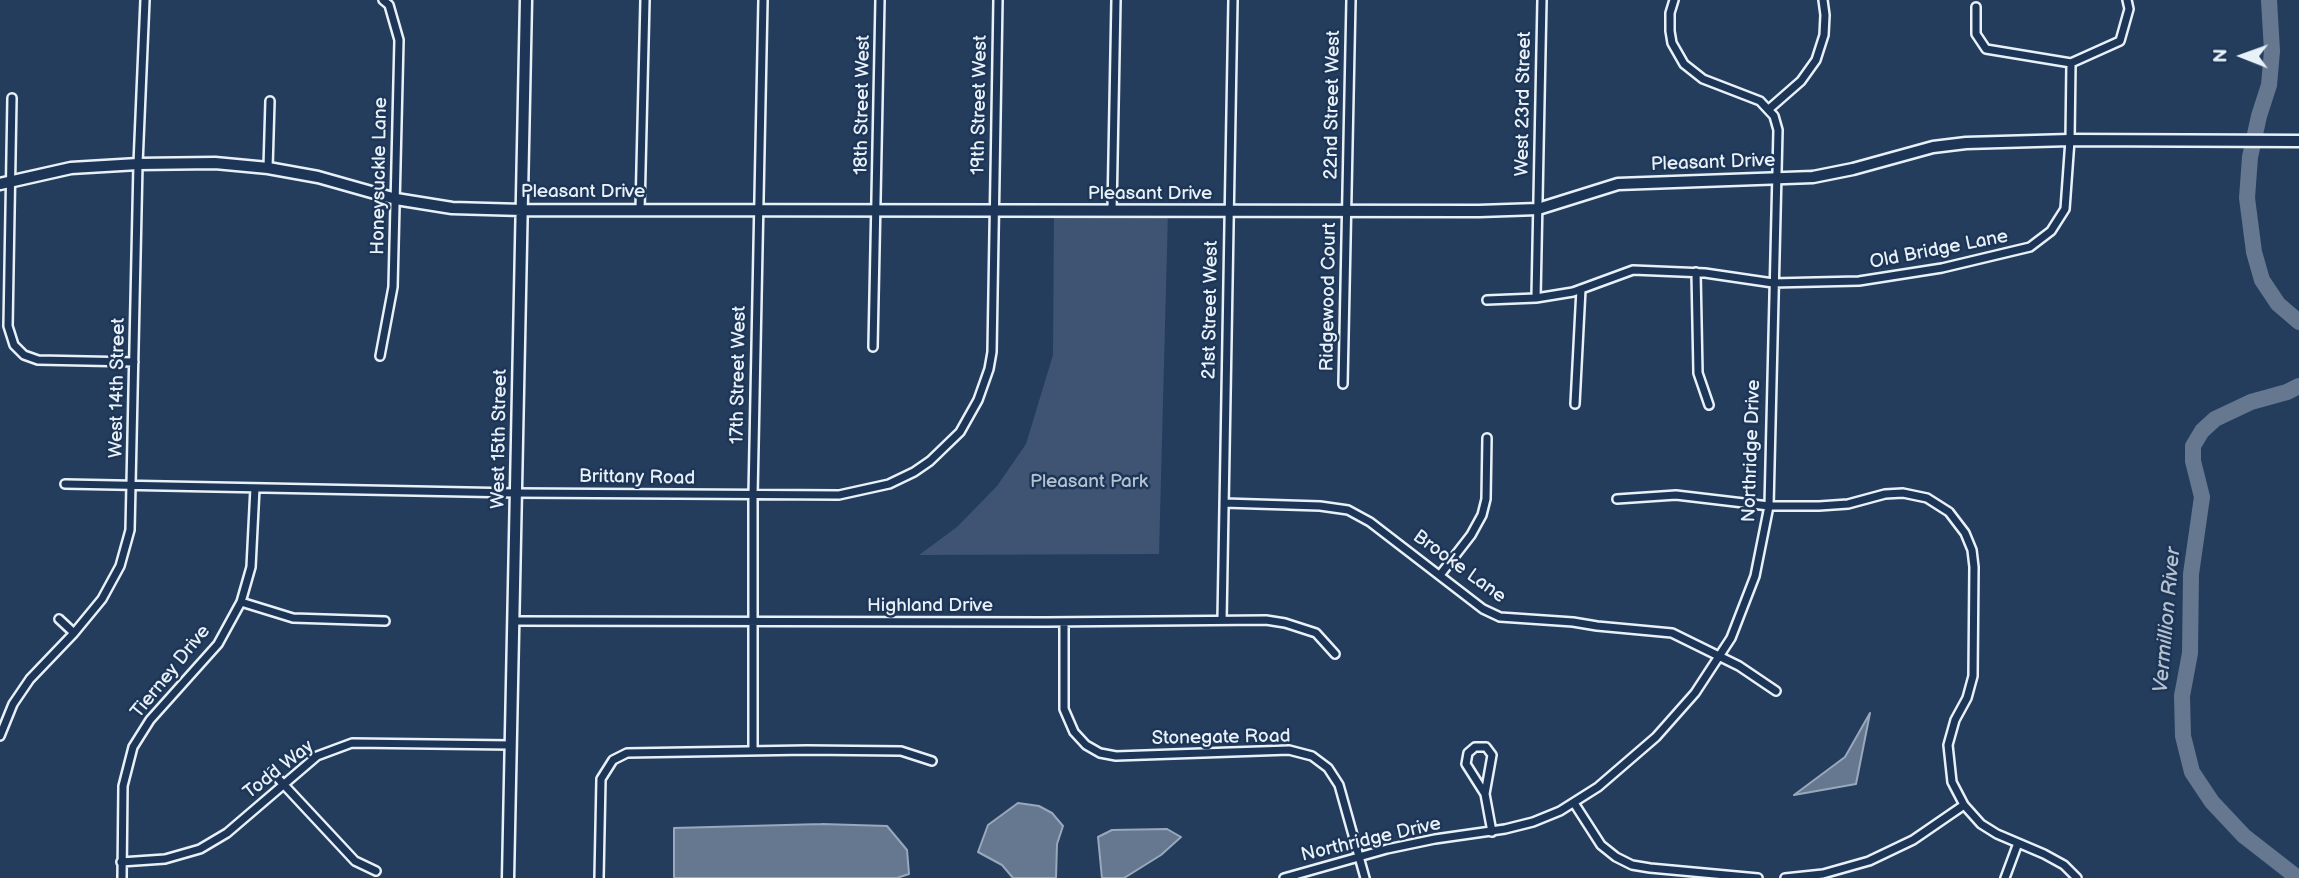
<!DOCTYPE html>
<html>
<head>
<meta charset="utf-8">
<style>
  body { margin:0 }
  #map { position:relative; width:2299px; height:878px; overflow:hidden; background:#253d5d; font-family:"Balsamiq Sans",sans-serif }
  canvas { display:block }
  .north { position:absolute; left:2208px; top:21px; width:70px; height:70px; -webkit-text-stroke:5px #1d3557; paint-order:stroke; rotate:271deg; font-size:19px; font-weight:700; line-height:28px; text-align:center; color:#e8f1f8 }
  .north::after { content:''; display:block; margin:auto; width:24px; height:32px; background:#e8f1f8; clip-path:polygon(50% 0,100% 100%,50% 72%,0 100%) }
</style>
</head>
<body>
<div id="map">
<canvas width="2299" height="878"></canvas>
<div class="north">N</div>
</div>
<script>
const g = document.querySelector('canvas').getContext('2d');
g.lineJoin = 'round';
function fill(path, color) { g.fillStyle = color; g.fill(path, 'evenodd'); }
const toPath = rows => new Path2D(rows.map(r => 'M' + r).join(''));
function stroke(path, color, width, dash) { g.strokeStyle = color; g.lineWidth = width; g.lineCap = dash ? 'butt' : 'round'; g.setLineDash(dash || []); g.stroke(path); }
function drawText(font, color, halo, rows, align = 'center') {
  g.font = font + ' "Balsamiq Sans",sans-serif'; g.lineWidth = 5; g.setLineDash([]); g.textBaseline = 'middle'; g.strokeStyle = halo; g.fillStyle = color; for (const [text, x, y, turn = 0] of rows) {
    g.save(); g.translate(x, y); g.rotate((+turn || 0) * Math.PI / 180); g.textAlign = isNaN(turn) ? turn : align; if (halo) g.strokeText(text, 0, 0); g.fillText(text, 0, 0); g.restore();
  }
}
fill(toPath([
  [1054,211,1168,211,1159,554,919,555,957,527,997,486,1026,444,1053,355]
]), '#3e5472');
const water = toPath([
  [1870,713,1856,784,1794,795,1845,757,1870,713],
  [1018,803,1039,806,1052,813,1063,826,1057,844,1056,878,1013,878,1002,865,978,852,988,825,1018,803],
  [822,824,887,826,907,850,909,874,897,878,674,878,674,828,822,824],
  [1167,829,1181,837,1161,855,1124,878,1102,878,1098,837,1112,830,1167,829]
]);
fill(water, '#657890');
stroke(water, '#99a8ba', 2);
stroke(toPath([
  [2269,0,2272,51,2269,85,2259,116,2250,157,2247,198,2254,252,2262,280,2278,304,2299,322],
  [2298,878,2244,836,2212,802,2192,772,2183,736,2182,696,2190,653,2191,574,2202,497,2193,461,2193,446,2202,431,2215,419,2251,402,2287,392,2299,386]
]), '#657890', 16);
const street = toPath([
  [1542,0,1536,298,1573,292,1633,270,1705,273,1773,283,1859,281,1942,268,2030,247,2051,231,2065,209,2070,140,2071,63,2120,41,2129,9,2127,0],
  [1976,7,1976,34,1986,49,2071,63],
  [12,98,8,326,14,345,24,355,38,360,134,362],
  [1769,109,1801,81,1816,60,1824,35,1825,15,1823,0],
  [268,168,270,101],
  [640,210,645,0],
  [1112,211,1116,0],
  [1696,272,1698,373,1709,405],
  [1487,300,1536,298],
  [873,347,880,0],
  [380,356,393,287,399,40,389,5,383,0],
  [1343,384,1351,0],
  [1575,404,1581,289],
  [65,484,516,493,839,495,889,484,914,472,930,461,960,432,978,400,989,369,992,352,998,0],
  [1617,499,1676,495,1769,506,1819,506,1848,504,1885,494,1903,493,1927,498,1949,512,1965,533,1972,550,1974,567,1973,676,1967,698,1955,720,1948,745,1952,782,1964,805,1981,824,1997,834,2044,854,2064,865,2077,878],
  [1224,503,1320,506,1348,510,1370,522,1483,609,1500,617,1573,622,1597,626,1672,633,1739,666,1776,691],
  [1440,575,1471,535,1482,515,1486,499,1487,438],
  [241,602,293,618,385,621],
  [59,619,74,633],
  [1222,620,1233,0],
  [513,621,1046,622,1266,620,1285,623,1316,633,1335,654],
  [1064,622,1064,709,1074,732,1086,745,1100,753,1116,756,1289,750,1312,756,1328,768,1339,785,1365,878],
  [0,736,13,704,30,679,74,633,102,599,120,566,130,530,138,164,145,0],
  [753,750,753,495,763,0],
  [272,772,355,861,376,871],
  [1485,794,1466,764,1468,753,1475,747,1486,747,1492,755,1485,794,1492,832],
  [1574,803,1601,845,1616,857,1632,865,1650,868,1758,878],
  [121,862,165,859,200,849,227,833,317,756,352,743,511,745],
  [122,878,123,786,133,747,150,720,218,644,241,602,251,567,255,488],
  [599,878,601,779,613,760,627,753,807,750,901,751,932,761],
  [1284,878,1387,849,1435,839,1505,829,1533,822,1560,811,1598,787,1656,737,1695,693,1731,638,1755,576,1769,506,1778,130,1774,116,1760,101,1703,79,1684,64,1672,43,1670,31,1670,13,1674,0],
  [1785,878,1823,874,1869,861,1913,840,1964,805],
  [2005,878,2018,843]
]);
const secondary = toPath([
  [0,184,71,168,138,164,215,163,268,168,318,177,396,199,452,208,522,210,1479,211,1538,209,1618,184,1813,177,1853,169,1933,147,1966,143,2070,140,2299,141],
  [508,878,526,0]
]);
stroke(street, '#e8f1f8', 12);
stroke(secondary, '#e8f1f8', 15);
stroke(street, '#1d3557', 7);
stroke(secondary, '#1d3557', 10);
drawText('19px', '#e8f1f8', '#1d3557', [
  ["West 23rd Street",1524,104,-89],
  ["18th Street West",863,105,-89],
  ["19th Street West",980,105,-89],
  ["22nd Street West",1333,105,-89],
  ["Pleasant Drive",1713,163,-2],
  ["Honeysuckle Lane",380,176,-89],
  ["Pleasant Drive",583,192],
  ["Pleasant Drive",1150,194],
  ["Old Bridge Lane",1939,250,-11],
  ["Ridgewood Court",1329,297,-89],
  ["21st Street West",1211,310,-89],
  ["17th Street West",739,375,-89],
  ["West 14th Street",118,388,-89],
  ["West 15th Street",500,439,-89],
  ["Northridge Drive",1752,451,-88],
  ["Brittany Road",637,478,1],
  ["Brooke Lane",1459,567,36],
  ["Highland Drive",930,606],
  ["Tierney Drive",171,672,-51],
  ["Stonegate Road",1221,738,-1],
  ["Todd Way",279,770,-38],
  ["Northridge Drive",1371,840,-13]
]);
drawText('19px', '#b5c2d0', '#1d3557', [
  ["Pleasant Park",1089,482]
]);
drawText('italic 21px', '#b4c1ce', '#1d3557', [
  ["Vermillion River",2168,620,-85]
]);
</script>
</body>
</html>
